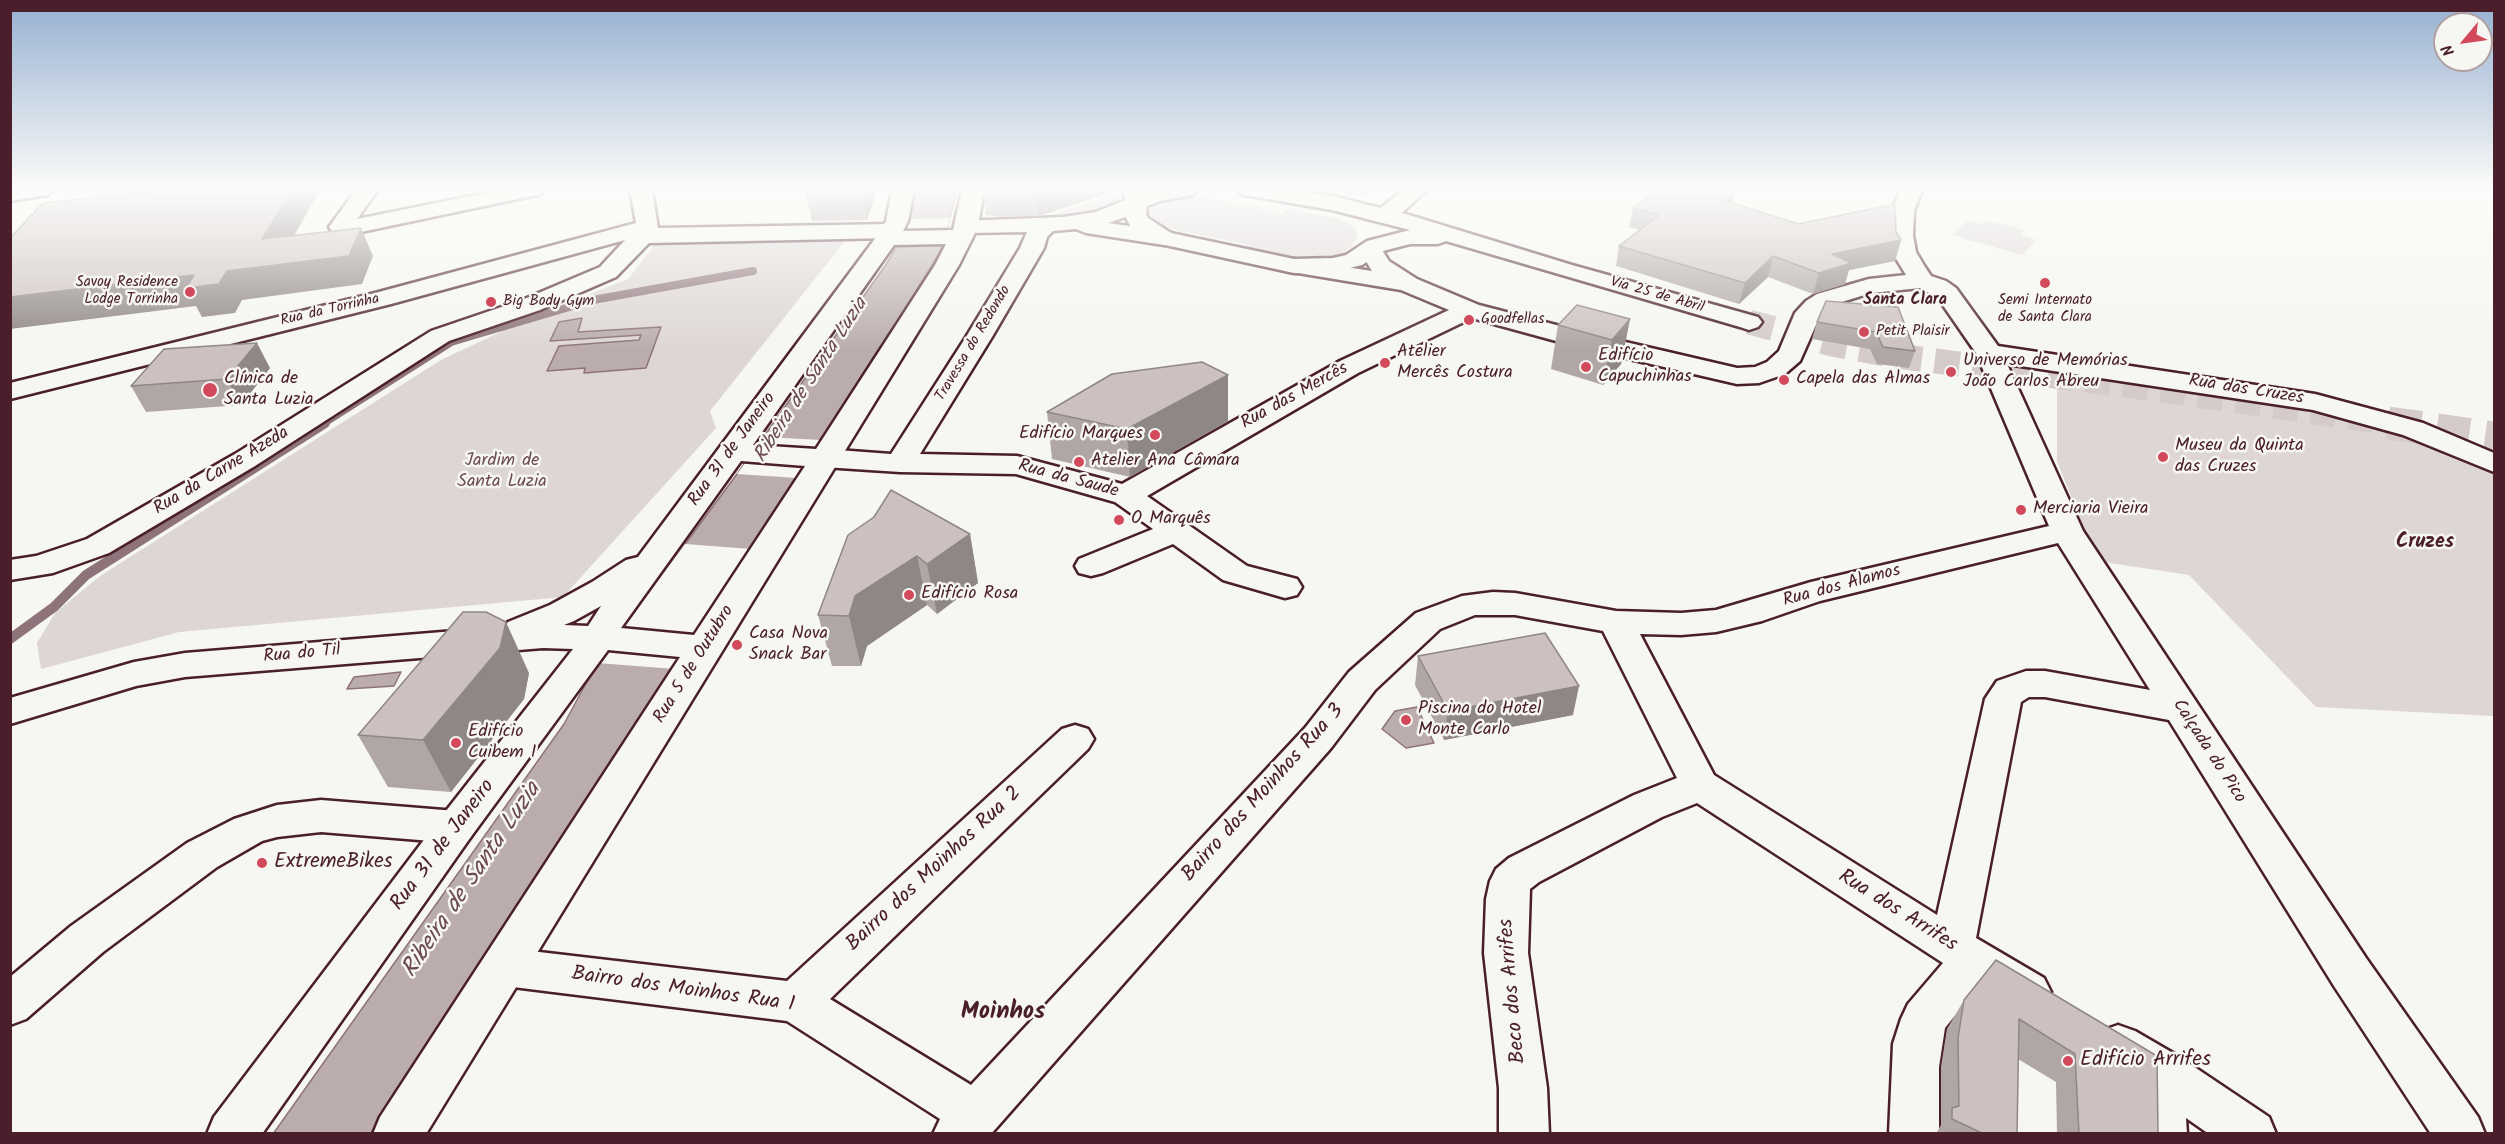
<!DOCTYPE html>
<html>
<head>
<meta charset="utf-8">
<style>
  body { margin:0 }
  #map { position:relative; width:2505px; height:1144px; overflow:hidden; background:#f6f6f2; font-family:Kalam,sans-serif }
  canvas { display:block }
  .frame { position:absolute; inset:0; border:12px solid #4a1f2b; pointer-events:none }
  .north { position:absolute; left:2433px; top:12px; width:60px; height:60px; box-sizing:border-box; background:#f6f6f2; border:2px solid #b1a0a2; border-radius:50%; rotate:241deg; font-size:16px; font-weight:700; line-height:24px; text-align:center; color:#4a1f2b }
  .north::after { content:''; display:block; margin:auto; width:21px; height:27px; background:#d1495b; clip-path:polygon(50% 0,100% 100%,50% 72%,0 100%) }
</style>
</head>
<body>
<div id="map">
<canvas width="2505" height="1144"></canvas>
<div class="frame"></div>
<div class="north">N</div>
</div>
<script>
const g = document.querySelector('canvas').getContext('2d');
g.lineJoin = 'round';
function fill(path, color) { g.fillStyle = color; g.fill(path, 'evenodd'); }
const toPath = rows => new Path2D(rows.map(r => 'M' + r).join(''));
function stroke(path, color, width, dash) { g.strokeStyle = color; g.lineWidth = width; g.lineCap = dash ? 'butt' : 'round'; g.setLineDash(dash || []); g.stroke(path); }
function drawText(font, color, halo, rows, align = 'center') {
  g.font = font + ' Kalam,sans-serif'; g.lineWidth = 5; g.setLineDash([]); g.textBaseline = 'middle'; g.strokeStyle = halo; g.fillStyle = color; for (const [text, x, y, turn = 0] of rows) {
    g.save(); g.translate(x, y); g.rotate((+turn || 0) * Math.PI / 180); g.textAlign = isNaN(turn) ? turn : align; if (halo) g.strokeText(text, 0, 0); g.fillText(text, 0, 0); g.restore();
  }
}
fill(toPath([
  [1123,191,1122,197,1116,204,1098,212,1079,216,1043,218],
  [1187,196,1206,197,1282,214,1287,209,1337,218,1353,226,1357,230,1358,235,1352,246,1343,254,1330,259,1298,260,1244,249,1248,245,1163,227,1153,223,1149,218,1147,212,1154,204],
  [1968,220,1982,224,1987,220,2025,230,2021,235,2037,240,2022,255,1952,235],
  [845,241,710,411,716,428,563,597,179,632,41,669,37,643,55,613,100,576,441,360,532,317,628,279,656,243],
  [2057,370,2304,411,2415,437,2494,472,2494,716,2316,707,2189,575,2097,561,2057,461]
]), '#ddd6d5');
const water = toPath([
  [915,190,957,190,943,244,937,257,862,379,675,669,371,1133,273,1134,564,724,597,663,737,474,885,266,899,243,915,190],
  [582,318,578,332,661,327,646,368,584,373,585,368,547,371,559,346,639,340,641,335,550,341,559,322,582,318],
  [401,672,394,686,347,689,354,677,401,672],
  [1417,707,1434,743,1406,748,1382,729,1395,711,1417,707]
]);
fill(water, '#bbadae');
stroke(water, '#8e747a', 1.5);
fill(toPath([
  [950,218,943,243,899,243,908,221,906,219],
  [764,437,821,440,797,478,737,474],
  [685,544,751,549,675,669,597,663]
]), '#f6f6f2');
stroke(toPath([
  [322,424,451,342,593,300,753,271]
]), '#8e747a', 8);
stroke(toPath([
  [10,639,54,607,86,575,325,423]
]), '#8e747a', 10);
stroke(toPath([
  [1749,322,1832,344,1896,356,2141,387,2398,424]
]), '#d4cbca', 25, [25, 13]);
stroke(toPath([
  [2388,423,2494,438]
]), '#d4cbca', 33, [33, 16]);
const minor = toPath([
  [10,190,51,190,48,195,10,201,10,190],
  [356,190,378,190,357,219,501,190,543,190,540,195,532,196,342,236,334,234,329,227,356,190],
  [630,190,652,190,658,228,891,224,899,226,902,231,899,236,891,238,649,243,616,277,540,310,449,341,255,466,109,553,53,573,10,580,10,560,36,556,87,539,235,454,431,331,522,300,600,267,625,240,391,304,10,399,10,383,375,293,636,223,630,190],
  [1403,190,1427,190,1393,221,1385,223,1377,221,1374,216,1377,211,1403,190],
  [1900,190,1922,190,1914,211,1913,235,1916,252,1925,267,1931,276,1946,281,1956,288,1998,346,2315,394,2423,423,2494,453,2494,472,2403,435,2313,410,2007,364,2083,531,2366,958,2478,1117,2485,1134,2431,1134,2334,986,2169,720,2045,697,2029,697,2021,702,1976,938,2044,978,2051,992,2044,1006,2028,1012,2012,1006,1979,986,1945,1028,1939,1067,1939,1134,1889,1134,1893,1044,1901,1019,1908,1004,1943,963,1697,803,1662,817,1539,882,1530,889,1528,953,1547,1088,1549,1134,1499,1134,1499,1088,1484,953,1486,899,1490,881,1496,869,1509,858,1634,795,1677,778,1603,631,1515,615,1475,615,1440,629,1375,690,1331,748,991,1134,933,1134,940,1119,787,1021,505,986,489,981,483,967,489,953,505,948,787,981,1062,729,1075,725,1088,729,1094,739,1088,749,830,999,971,1085,1305,728,1349,672,1416,613,1462,596,1493,592,1515,593,1616,611,1681,613,1716,610,1811,582,2049,526,1976,353,1938,298,1920,288,1871,293,1835,304,1820,316,1800,361,1785,374,1759,383,1737,384,1578,347,1472,318,1358,373,1147,496,1247,566,1297,579,1302,587,1297,595,1285,598,1223,580,1173,544,1103,573,1091,576,1079,573,1075,566,1079,559,1153,529,1115,502,1016,474,900,472,824,467,814,464,809,458,814,452,824,449,891,454,966,337,1020,248,1027,232,967,233,959,231,956,226,959,221,1063,217,1096,212,1137,195,1145,197,1148,202,1145,207,1134,214,1108,223,1164,231,1172,233,1175,238,1172,243,1164,245,1086,233,1076,229,1053,231,1047,237,1044,248,992,337,920,454,1017,456,1122,484,1340,361,1449,310,1401,290,1286,271,1282,266,1286,261,1294,259,1372,271,1359,250,1363,245,1371,243,1379,245,1389,261,1417,279,1479,305,1591,334,1737,368,1755,367,1767,362,1779,351,1795,313,1806,301,1817,294,1869,279,1906,275,1892,252,1891,235,1892,211,1900,190],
  [2058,543,2150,690,2045,671,2026,671,1997,681,1985,699,1937,915,1714,775,1640,634,1681,635,1716,632,1762,621,1820,601,2058,543],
  [321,800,456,811,470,816,476,827,470,838,456,843,321,832,277,837,262,841,217,867,103,952,26,1019,10,1025,10,977,71,926,187,843,234,819,277,805,321,800],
  [2118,1025,2135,1031,2178,1056,2269,1117,2276,1134,2209,1134,2186,1118,2187,1134,2137,1134,2137,1083,2101,1061,2094,1046,2101,1031,2118,1025]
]);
const major = toPath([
  [892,190,914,190,908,221,903,231,953,230,962,190,984,190,978,226,973,237,959,265,426,1134,373,1134,380,1117,680,657,608,650,470,838,262,1134,207,1134,214,1117,442,816,573,649,543,648,185,677,136,686,10,724,10,698,134,662,185,653,504,627,508,622,550,605,592,582,626,560,638,557,877,236,886,221,892,190],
  [946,244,935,265,816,449,753,445,894,245,946,244],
  [741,461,805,466,694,635,621,628,741,461],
  [601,606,588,626,564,625,574,621,601,606],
  [1123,190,1196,190,1193,195,1160,201,1147,206,1146,214,1148,218,1171,233,1294,259,1333,258,1346,255,1367,241,1410,230,1332,210,1250,196,1242,195,1239,190,1290,190,1332,196,1409,215,1572,265,1758,317,1762,322,1758,327,1749,330,1740,327,1446,241,1438,244,1410,244,1383,251,1362,265,1333,272,1294,273,1156,243,1131,227,1128,222,1124,214,1126,202,1123,190]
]);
stroke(minor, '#4a1f2b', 5);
stroke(major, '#4a1f2b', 5);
fill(minor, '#f6f6f2');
fill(major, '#f6f6f2');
fill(toPath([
  [805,190,877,190,877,191,867,220,812,221],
  [983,190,1118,190,1039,216,1002,217,986,215],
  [1313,190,1367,190,1366,196],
  [1735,190,1732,203,1798,224,1896,232,1901,240,1895,261,1849,270,1845,284,1813,294,1768,277,1739,304,1616,266,1619,246,1640,230,1629,227,1633,208],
  [1826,301,1915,351,1909,368,1877,364,1870,349,1812,339,1817,322],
  [1630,319,1621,364,1603,385,1551,369,1558,325],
  [270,368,241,405,146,412,131,386],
  [1228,375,1228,421,1130,477,1052,459,1047,412],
  [970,534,978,583,937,614,927,605,867,646,861,666,832,666,818,615,848,535],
  [1418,656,1573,715,1444,740,1415,685],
  [529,673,524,699,451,792,388,787,358,735],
  [1996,960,2158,1134,2057,1134,2056,1082,2018,1059,2017,1134,1936,1134,1941,1125,1941,1067,1947,1029,1964,1000]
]), '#afa6a5');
fill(toPath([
  [292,190,320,190,278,264,361,228,373,256,362,284,242,300,235,313,202,317,196,306,10,329,10,297,227,271,262,239],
  [861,190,877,190,867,220],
  [1037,190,1118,190,1039,216],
  [1735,190,1730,209,1723,200],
  [1901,240,1895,261,1849,270,1845,284,1813,294,1819,273,1832,254],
  [1773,256,1768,277,1739,304,1745,283],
  [1630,319,1621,364,1603,385,1612,340],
  [257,343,270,368,241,405,227,379],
  [1228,375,1228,421,1130,477,1127,429],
  [970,534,978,583,937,614,927,564],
  [917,556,927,605,867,646,861,666,849,616,855,596],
  [506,622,529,673,524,699,451,792,423,740],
  [1579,686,1573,715,1444,740,1448,711]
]), '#8f8786');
const building = toPath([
  [165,190,292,190,262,239,361,228,349,256,227,271,219,284,186,288,194,275,10,297,10,238,43,203,165,190],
  [1657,190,1735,190,1723,200,1798,224,1895,204,1896,232,1901,240,1832,254,1851,263,1819,273,1773,256,1745,283,1619,246,1659,215,1633,208,1657,190],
  [1826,301,1898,307,1915,351,1883,347,1876,332,1817,322,1826,301],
  [1577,305,1630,319,1612,340,1558,325,1577,305],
  [257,343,227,379,131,386,164,349,257,343],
  [1202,362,1228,375,1127,429,1047,412,1112,374,1202,362],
  [891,490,970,534,927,564,917,556,855,596,849,616,818,615,848,535,874,517,891,490],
  [463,612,486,612,506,622,500,648,423,740,358,735,463,612],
  [1545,633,1579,686,1448,711,1418,656,1545,633],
  [1996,960,2157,1056,2158,1134,2079,1134,2075,1054,2019,1019,2017,1134,1984,1134,1952,1119,1952,1108,1959,1106,1958,1038,1964,1000,1996,960]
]);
fill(building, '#ccc1c0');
stroke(building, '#8f8786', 1.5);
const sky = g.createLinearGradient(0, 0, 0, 350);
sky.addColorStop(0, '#96b1d1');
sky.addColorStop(0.54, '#fbfbf9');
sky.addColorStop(1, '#fbfbf900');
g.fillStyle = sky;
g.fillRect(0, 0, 2505, 350);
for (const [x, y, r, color] of [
  [2045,283,6,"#d1495b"],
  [190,292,6,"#d1495b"],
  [491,302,6,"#d1495b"],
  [1469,320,6,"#d1495b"],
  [1864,332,6,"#d1495b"],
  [1385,363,6,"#d1495b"],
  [1586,367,6,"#d1495b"],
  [1951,372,6,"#d1495b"],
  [1784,380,6,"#d1495b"],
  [210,390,8,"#d1495b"],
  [1155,435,6,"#d1495b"],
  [2163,457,6,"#d1495b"],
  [1079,462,6,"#d1495b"],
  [2021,510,6,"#d1495b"],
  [1119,520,6,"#d1495b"],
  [909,595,6,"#d1495b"],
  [737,645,6,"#d1495b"],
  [1406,720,6,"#d1495b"],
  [456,743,6,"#d1495b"],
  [262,863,6,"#d1495b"],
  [2068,1061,6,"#d1495b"]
]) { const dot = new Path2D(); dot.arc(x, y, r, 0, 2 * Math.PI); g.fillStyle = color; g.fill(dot); stroke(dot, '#f6f6f2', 2); }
drawText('15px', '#4a1f2b', '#f6f6f2', [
  ["Savoy Residence",178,283,"right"],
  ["Lodge Torrinha",178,300,"right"],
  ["Semi Internato",2045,301,"center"],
  ["de Santa Clara",2045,318,"center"],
  ["Big Body Gym",503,302],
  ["Goodfellas",1481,320],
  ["Petit Plaisir",1876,332]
], 'left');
drawText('15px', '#4a1f2b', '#f6f6f2', [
  ["Via 25 de Abril",1657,296,16],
  ["Rua da Torrinha",330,311,-13],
  ["Travessa do Redondo",974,344,-59]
]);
drawText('bold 16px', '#4a1f2b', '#f6f6f2', [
  ["Santa Clara",1905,301]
]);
drawText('18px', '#4a1f2b', '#f6f6f2', [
  ["Atelier",1397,353],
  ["Mercês Costura",1397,374],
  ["Edifício",1598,357],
  ["Capuchinhas",1598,378],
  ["Universo de Memórias",1963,362],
  ["João Carlos Abreu",1963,383],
  ["Clínica de",224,380],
  ["Santa Luzia",224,401],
  ["Capela das Almas",1796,380],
  ["Edifício Marques",1143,435,"right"],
  ["Museu da Quinta",2175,447],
  ["das Cruzes",2175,468],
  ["Atelier Ana Câmara",1091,462],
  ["Merciaria Vieira",2033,510],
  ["O Marquês",1131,520],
  ["Edifício Rosa",921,595],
  ["Casa Nova",749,635],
  ["Snack Bar",749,656],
  ["Piscina do Hotel",1418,710],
  ["Monte Carlo",1418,731],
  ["Edifício",468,733],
  ["Cuibem I",468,754]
], 'left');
drawText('18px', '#4a1f2b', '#f6f6f2', [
  ["Rua das Cruzes",2246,391,9],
  ["Rua das Mercês",1295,397,-29],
  ["Rua 31 de Janeiro",733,450,-54],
  ["Rua da Carne Azeda",222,472,-31],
  ["Rua da Saude",1068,480,15],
  ["Rua dos Alamos",1842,587,-15],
  ["Rua do Til",302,655,-5],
  ["Rua 5 de Outubro",695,665,-58],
  ["Calçada do Pico",2208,752,57]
]);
drawText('18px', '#6f4d56', '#f6f6f2', [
  ["Jardim de",502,462],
  ["Santa Luzia",502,483]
]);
drawText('italic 20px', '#6c4a52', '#f6f6f2', [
  ["Ribeira de Santa Luzia",812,381,-57]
]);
drawText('bold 20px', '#4a1f2b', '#f6f6f2', [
  ["Cruzes",2425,544]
]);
drawText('21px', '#4a1f2b', '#f6f6f2', [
  ["Bairro dos Moinhos Rua 3",1264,794,-48],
  ["Rua 31 de Janeiro",444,846,-53],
  ["Bairro dos Moinhos Rua 2",935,870,-43],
  ["Rua dos Arrifes",1897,912,32],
  ["Bairro dos Moinhos Rua 1",683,991,8],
  ["Beco dos Arrifes",1514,991,-95]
]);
drawText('21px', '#4a1f2b', '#f6f6f2', [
  ["ExtremeBikes",274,863],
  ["Edifício Arrifes",2080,1061]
], 'left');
drawText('italic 24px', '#6c4a52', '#f6f6f2', [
  ["Ribeira de Santa Luzia",473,881,-56]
]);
drawText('bold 24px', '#4a1f2b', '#f6f6f2', [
  ["Moinhos",1003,1014]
]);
</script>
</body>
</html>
